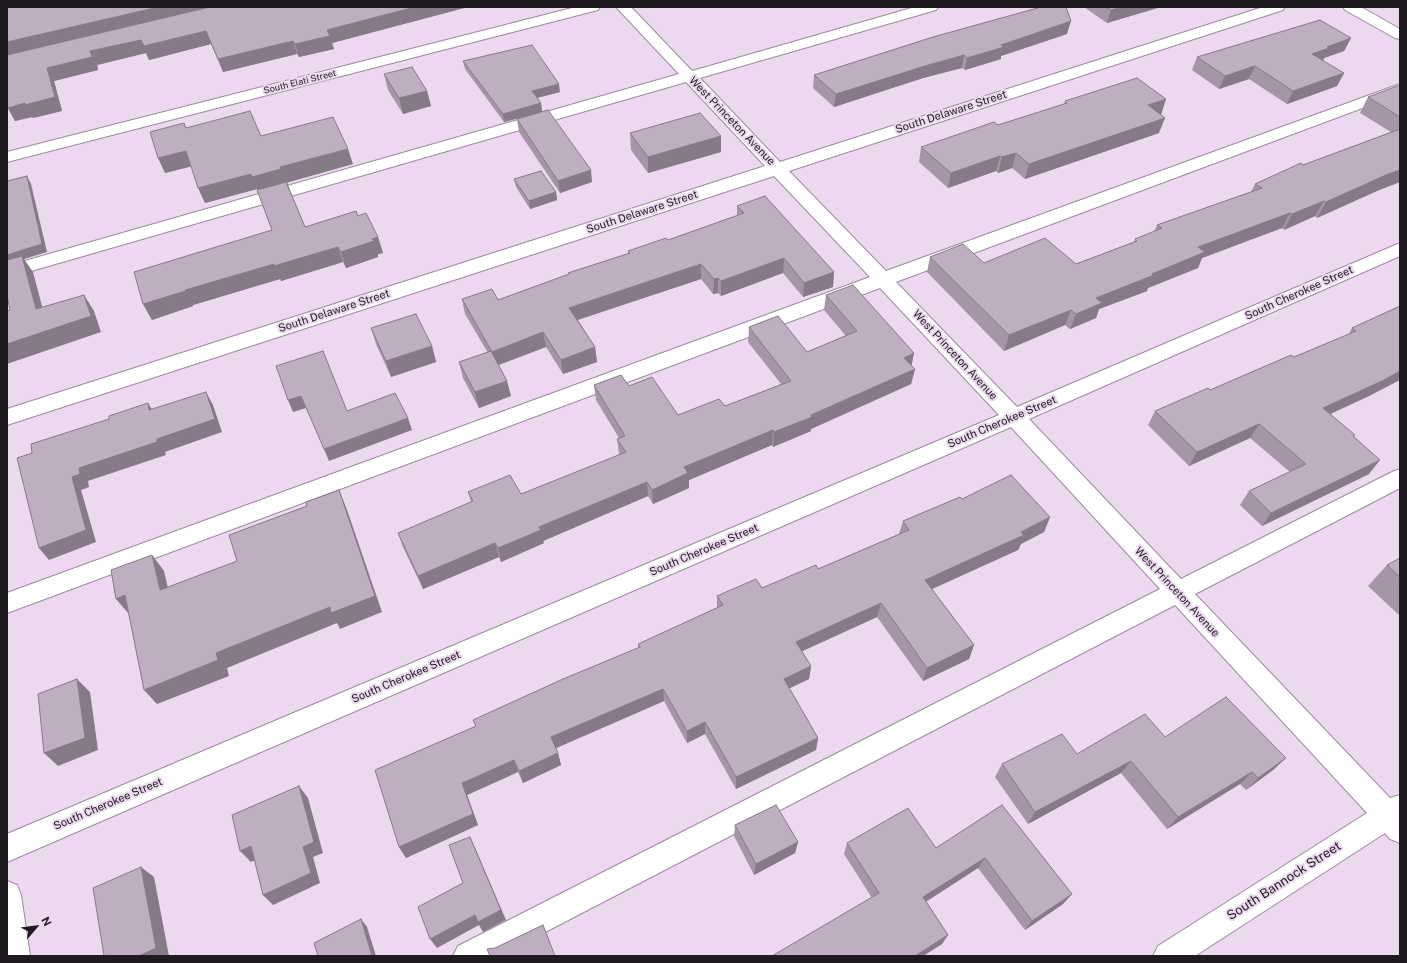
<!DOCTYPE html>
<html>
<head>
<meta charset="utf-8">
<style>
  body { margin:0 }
  #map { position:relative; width:1407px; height:963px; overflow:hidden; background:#ecd9ef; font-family:"Public Sans",sans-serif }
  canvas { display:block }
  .frame { position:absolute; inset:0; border:8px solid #1f1920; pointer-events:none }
  .north { position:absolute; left:16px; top:907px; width:40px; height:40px; -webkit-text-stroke:3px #ecd9ef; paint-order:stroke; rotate:62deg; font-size:11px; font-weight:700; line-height:16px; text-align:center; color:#1f1920 }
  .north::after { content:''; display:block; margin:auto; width:14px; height:18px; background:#1f1920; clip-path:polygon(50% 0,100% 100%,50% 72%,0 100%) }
</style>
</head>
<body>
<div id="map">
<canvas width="1407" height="963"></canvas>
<div class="frame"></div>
<div class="north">N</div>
</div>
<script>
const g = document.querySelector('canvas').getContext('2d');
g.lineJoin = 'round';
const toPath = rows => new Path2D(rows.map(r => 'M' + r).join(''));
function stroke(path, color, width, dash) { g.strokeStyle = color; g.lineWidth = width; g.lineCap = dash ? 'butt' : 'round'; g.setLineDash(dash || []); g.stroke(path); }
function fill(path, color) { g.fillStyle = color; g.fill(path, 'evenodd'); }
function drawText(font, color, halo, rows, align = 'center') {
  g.font = font + ' "Public Sans",sans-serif'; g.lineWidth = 4; g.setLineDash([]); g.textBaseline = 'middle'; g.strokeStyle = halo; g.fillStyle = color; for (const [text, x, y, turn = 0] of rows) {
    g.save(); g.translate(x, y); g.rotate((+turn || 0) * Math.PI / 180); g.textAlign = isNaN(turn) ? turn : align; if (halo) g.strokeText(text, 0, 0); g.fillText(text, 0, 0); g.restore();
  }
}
const minor = toPath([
  [576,7,600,7,598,10,7,162,7,152,576,7],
  [616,7,631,7,692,71,915,7,938,7,936,10,700,78,780,162,1263,7,1285,7,1283,10,789,171,886,271,1400,84,1400,94,896,282,1017,407,1400,243,1400,256,1029,419,1181,579,1392,472,1400,469,1400,488,1195,594,1390,798,1400,795,1400,843,1390,839,1385,833,1195,956,1153,956,1158,946,1367,813,1175,605,499,956,453,956,458,946,1160,589,1011,427,7,862,7,834,999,415,880,288,7,613,7,593,870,277,774,176,7,425,7,409,765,166,686,82,7,278,7,266,679,74,616,7],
  [7,881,17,885,21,895,30,956,7,956,7,881]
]);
const major = toPath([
  [1343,7,1361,7,1400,29,1400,39,1395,38,1345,10,1343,7]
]);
stroke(minor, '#9c8a9e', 2);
stroke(major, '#9c8a9e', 2);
fill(minor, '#fff');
fill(major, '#fff');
fill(toPath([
  [7,7,468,7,332,43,334,49,299,57,297,54,223,72,211,44,149,60,146,53,97,65,98,70,54,81,62,111,33,118,32,117,15,121,8,108],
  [1084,7,1161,7,1107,23],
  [1067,34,1001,56,1001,59,965,70,962,68,923,78,834,107,813,88,814,75],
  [1351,38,1344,51,1324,58,1323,61,1344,73,1337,86,1287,104,1249,79,1219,89,1192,70,1197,57],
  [463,61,560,92,537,98,541,103,542,112,504,122,465,69],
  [384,74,427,91,431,106,403,114,388,90],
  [1400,85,1400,182,1379,190,1317,218,1315,216,1284,230,1282,228,1202,258,1198,268,1148,288,1147,291,1099,309,1096,318,1070,329,1065,325,1004,351,927,272,930,257,984,263,1076,264,1134,242,1135,239,1154,232,1157,225,1251,192,1255,184,1303,165,1391,132,1360,113,1368,97],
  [1065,101,1160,115,1159,133,1025,179,1012,168,998,173,996,171,948,188,919,162,921,147,998,125,1064,104],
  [517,119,592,182,560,193,519,132],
  [184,123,186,128,261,136,353,164,287,182,305,227,358,216,378,237,383,253,378,254,378,257,346,268,343,262,281,281,280,279,193,305,193,306,152,320,143,304,272,230,257,189,205,203,191,166,165,173],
  [630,133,721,136,721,152,648,173,631,150],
  [514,179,556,192,557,200,530,209,516,187],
  [737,206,834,272,833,287,803,297,783,273,721,296,718,293,713,294,701,279,578,320,595,347,597,362,563,374,546,347,499,365,511,396,479,408,463,378,459,362,488,353,465,314,462,299,498,300,568,275,568,273,628,254,628,251,668,240,737,216],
  [826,295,914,353,911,366,915,369,911,384,811,429,811,431,773,447,772,445,689,480,689,488,653,504,648,496,543,541,544,543,501,562,499,557,423,589,403,547,398,533,471,502,468,492,521,494,619,455,619,454,617,439,619,438,596,400,594,385,629,386,678,415,725,406,781,384,748,342,749,327,807,352,846,336,824,310],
  [1400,306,1371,395,1330,414,1355,435,1354,437,1369,474,1262,526,1240,505,1249,491,1290,472,1250,438,1189,466,1148,425,1155,411,1294,357,1348,335,1352,328],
  [371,328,432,346,436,362,391,377,376,344],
  [962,499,1050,517,1044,532,1021,544,1018,550,932,589,974,645,969,659,923,681,877,617,802,651,811,666,809,679,789,688,818,738,816,750,736,789,705,734,687,743,664,701,556,748,558,753,561,765,523,783,518,772,467,795,478,825,406,858,399,847,638,648,638,644,717,608,717,596,762,588,818,569,899,534,903,521],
  [1400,558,1400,616,1368,586,1387,565],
  [1165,737,1286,758,1273,770,1246,790,1240,784,1167,829,1121,773,1028,824,995,777,1002,764,1077,754],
  [1002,805,1072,894,1063,904,1025,930,978,868,926,901,948,935,942,944,923,956,772,956,872,898,844,854,847,843,936,848],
  [735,825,798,842,795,853,754,875,734,836]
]), '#a495a7');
fill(toPath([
  [159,7,221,7,7,56,7,42],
  [415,7,468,7,332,43,334,49,299,57,295,44,327,30],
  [1123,7,1161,7,1107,23,1111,10],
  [1071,21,1067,34,1001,56,1001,59,965,70,967,58,1001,45],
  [206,31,211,44,149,60,146,53,97,65,98,70,54,81,62,111,33,118,32,117,15,121,8,108,47,68,90,51,141,40],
  [1351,38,1344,51,1324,58,1323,61,1312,54,1327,47],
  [293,41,297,54,223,72,218,59],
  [964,55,962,68,923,78,834,107,836,94,925,66],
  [1255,66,1249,79,1219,89,1225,76],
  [1344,73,1337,86,1287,104,1293,91],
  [559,84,560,92,533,99,532,91],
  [427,91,431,106,403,114,399,98],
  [1166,99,1161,115,1148,105],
  [541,103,542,112,504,122,503,114],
  [1165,118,1159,133,1025,179,1029,164],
  [721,136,721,152,648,173,648,157],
  [348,149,353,164,286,183,258,193,257,189,205,203,198,188,251,174,280,167],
  [186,151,193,166,165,173,158,158],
  [1016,153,1012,168,998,173,1002,157],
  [1000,156,996,171,948,188,951,173],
  [591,170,592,182,560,193,558,181],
  [1400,170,1400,182,1379,190,1317,218,1326,202,1388,174],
  [27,176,31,184,47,252,24,259,33,272,47,325,7,264,7,255],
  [556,192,557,200,530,209,529,201],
  [1324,201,1315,216,1284,230,1292,214],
  [1290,213,1282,228,1202,258,1198,268,1148,288,1147,291,1099,309,1096,318,1070,329,1076,314,1096,298,1152,274,1198,247],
  [378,237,383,253,378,254,378,257,346,268,341,252,372,239],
  [338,247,343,262,281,281,280,279,193,305,193,306,152,320,143,304,185,290,274,264],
  [784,258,783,273,721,296,721,281],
  [701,264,701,279,571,322,569,308],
  [834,272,833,287,803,297,804,283],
  [718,278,718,293,713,294,714,279],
  [84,295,94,311,101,332,7,364,7,344],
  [1071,310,1065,325,1004,351,1009,335],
  [543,332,546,347,495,366,492,352],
  [432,346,436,362,391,377,386,361],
  [595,347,597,362,563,374,561,360],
  [914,353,911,368,904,358],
  [915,369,911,384,811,429,811,431,773,447,774,432],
  [1400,371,1400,380,1371,395,1313,422,1323,408],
  [507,381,511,396,479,408,475,392],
  [206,392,213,405,222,432,165,452,166,455,88,481,89,487,81,490,96,542,49,560,39,548,72,477,79,468,157,439],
  [301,396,306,408,293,412,288,400],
  [148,403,156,416,149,410],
  [408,418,412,430,329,461,324,449],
  [1259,424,1250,438,1189,466,1197,452],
  [773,430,772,445,689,480,689,488,653,504,652,490,684,467],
  [1380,460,1369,474,1262,526,1271,513],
  [647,482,648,496,543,541,544,543,501,562,498,548,539,527],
  [339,490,346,507,382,612,340,629,337,623,227,668,229,676,157,704,144,690,216,653],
  [1050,517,1044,532,1021,544,1018,550,921,594,925,580],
  [495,543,499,557,423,589,418,576],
  [152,555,164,571,172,606,160,590],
  [125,595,129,614,116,599],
  [881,603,877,617,794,655,796,642],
  [974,645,969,659,923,681,927,668],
  [811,666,809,679,782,692,784,679],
  [77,679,90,692,98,750,58,766,44,753],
  [663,689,664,701,554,749,551,737],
  [705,722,705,734,687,743,687,731],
  [818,738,816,750,736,789,736,777],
  [558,753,561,765,523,783,519,771],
  [1286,758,1273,770,1246,790,1258,778],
  [514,760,518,772,467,795,478,825,406,858,399,847,462,783],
  [1131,761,1121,773,1028,824,1035,812],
  [1252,772,1240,784,1167,829,1178,817],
  [299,786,308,798,323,853,313,857,320,883,273,905,263,895,303,847],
  [470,837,475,848,506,920,483,932,479,925,437,948,430,939,475,915],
  [798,842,795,853,754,875,756,864],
  [251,846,262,857,251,862,240,851],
  [985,858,978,868,918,907,923,897],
  [141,867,154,877,169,956,139,956],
  [1072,894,1063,904,1025,930,1032,921],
  [361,919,367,927,376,956,372,956],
  [948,935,942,944,923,956,915,956]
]), '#867988');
const building = toPath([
  [7,7,159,7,7,42,7,7],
  [210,7,415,7,327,30,330,36,295,44,293,41,218,59,206,31,144,46,141,40,90,51,92,57,47,68,55,97,25,105,25,103,8,108,7,105,7,55,210,7],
  [1041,7,1066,7,1071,21,1001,45,1004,47,967,58,964,55,925,66,836,94,814,75,933,37,1041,7],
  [1106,7,1123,7,1111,10,1106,7],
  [1320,20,1351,38,1327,47,1329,48,1312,54,1344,73,1293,91,1255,66,1225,76,1197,57,1320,20],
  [532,45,559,84,532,91,541,103,503,114,463,61,532,45],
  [412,67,427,91,399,98,384,74,412,67],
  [1137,78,1166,99,1148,105,1165,118,1029,164,1016,153,1002,157,1000,156,951,173,921,147,994,122,998,125,1067,103,1065,101,1137,78],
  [1400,85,1400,117,1368,97,1400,85],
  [548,110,591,170,558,181,517,119,548,110],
  [250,111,261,136,333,117,348,149,280,167,281,169,252,177,251,174,198,188,186,151,158,158,150,132,184,123,186,128,250,111],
  [700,113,721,136,648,157,630,133,700,113],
  [1400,129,1400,170,1388,174,1326,202,1324,201,1292,214,1290,213,1198,247,1205,252,1152,274,1154,275,1096,298,1102,303,1076,314,1071,310,1009,335,930,257,963,244,984,263,1045,238,1076,264,1137,241,1135,239,1162,228,1157,225,1262,188,1255,184,1301,163,1303,165,1400,129],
  [541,171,556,192,529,201,514,179,541,171],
  [27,176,42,244,7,255,7,181,27,176],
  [286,182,305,227,356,211,358,216,366,213,378,237,372,239,374,241,341,252,338,247,274,266,274,264,185,290,186,291,143,304,134,272,272,230,257,190,286,182],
  [765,196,834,272,804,283,784,258,721,281,718,278,714,279,701,264,569,308,595,347,561,360,543,332,492,352,462,299,492,289,498,300,569,274,568,273,630,253,628,251,666,238,668,240,744,213,737,206,765,196],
  [22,256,36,309,84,295,91,316,7,344,7,311,10,310,7,296,7,260,22,256],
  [853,285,914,353,904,358,915,369,811,415,812,417,774,432,773,430,684,467,688,473,652,490,647,482,539,527,541,530,498,548,495,543,418,576,398,533,473,501,468,492,510,475,521,494,626,452,617,439,625,436,594,385,621,375,629,386,652,377,678,415,719,399,725,406,791,381,749,327,778,316,807,352,857,331,826,295,853,285],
  [1400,306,1400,371,1382,381,1323,408,1355,435,1353,436,1380,460,1271,513,1249,491,1306,464,1259,424,1197,452,1155,411,1208,388,1210,390,1291,355,1294,357,1356,331,1352,328,1400,306],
  [416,314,432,346,386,361,371,328,416,314],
  [323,351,347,411,395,393,408,418,324,449,301,396,288,400,276,366,323,351],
  [491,351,507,381,475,392,459,362,491,351],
  [206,392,215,419,157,439,157,442,79,468,80,474,72,477,86,530,39,548,17,458,32,453,31,444,109,419,109,416,148,403,149,410,206,392],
  [1011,475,1050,517,1021,532,1024,535,925,580,974,645,927,668,881,603,796,642,811,666,784,679,818,738,736,777,705,722,687,731,663,689,551,737,558,753,519,771,514,760,462,783,473,814,399,847,375,770,476,726,473,720,563,679,640,647,638,644,723,605,717,596,756,579,762,588,816,565,818,569,909,530,903,521,960,497,962,499,1011,475],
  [339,490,375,596,331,613,330,607,216,653,218,660,144,690,125,595,116,599,111,570,152,555,160,590,237,561,229,535,307,506,306,502,339,490],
  [1400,558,1400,577,1387,565,1400,558],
  [77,679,85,738,44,753,38,694,77,679],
  [1226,697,1286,758,1258,778,1252,772,1178,817,1131,761,1035,812,1002,764,1062,734,1077,754,1145,714,1165,737,1226,697],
  [299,786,314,842,303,847,311,873,263,895,251,846,240,851,232,815,299,786],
  [776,805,798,842,756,864,735,825,776,805],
  [1002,805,1072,894,1032,921,985,858,923,897,948,935,915,956,772,956,879,893,847,843,908,808,936,848,1002,805],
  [470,837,501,910,478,922,475,915,430,939,418,907,463,883,449,845,470,837],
  [141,867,156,948,139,956,104,956,93,888,141,867],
  [361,919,372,956,318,956,314,943,361,919],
  [543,925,555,956,490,956,487,949,495,948,543,925]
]);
fill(building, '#bfadc2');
stroke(building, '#867988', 1);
drawText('9px', '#1f1920', '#ecd9ef', [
  ["South Elati Street",300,82,-14]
]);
drawText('11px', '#1f1920', '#ecd9ef', [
  ["South Delaware Street",951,112,-18],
  ["West Princeton Avenue",732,121,46],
  ["South Delaware Street",642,212,-18],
  ["South Cherokee Street",1299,293,-24],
  ["South Delaware Street",334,311,-18],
  ["West Princeton Avenue",955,355,47],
  ["South Cherokee Street",1002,422,-23],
  ["South Cherokee Street",704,550,-23],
  ["West Princeton Avenue",1177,592,47],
  ["South Cherokee Street",406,677,-23],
  ["South Cherokee Street",108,804,-23]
]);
drawText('13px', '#1f1920', '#ecd9ef', [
  ["South Bannock Street",1284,881,-33]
]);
</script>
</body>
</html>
